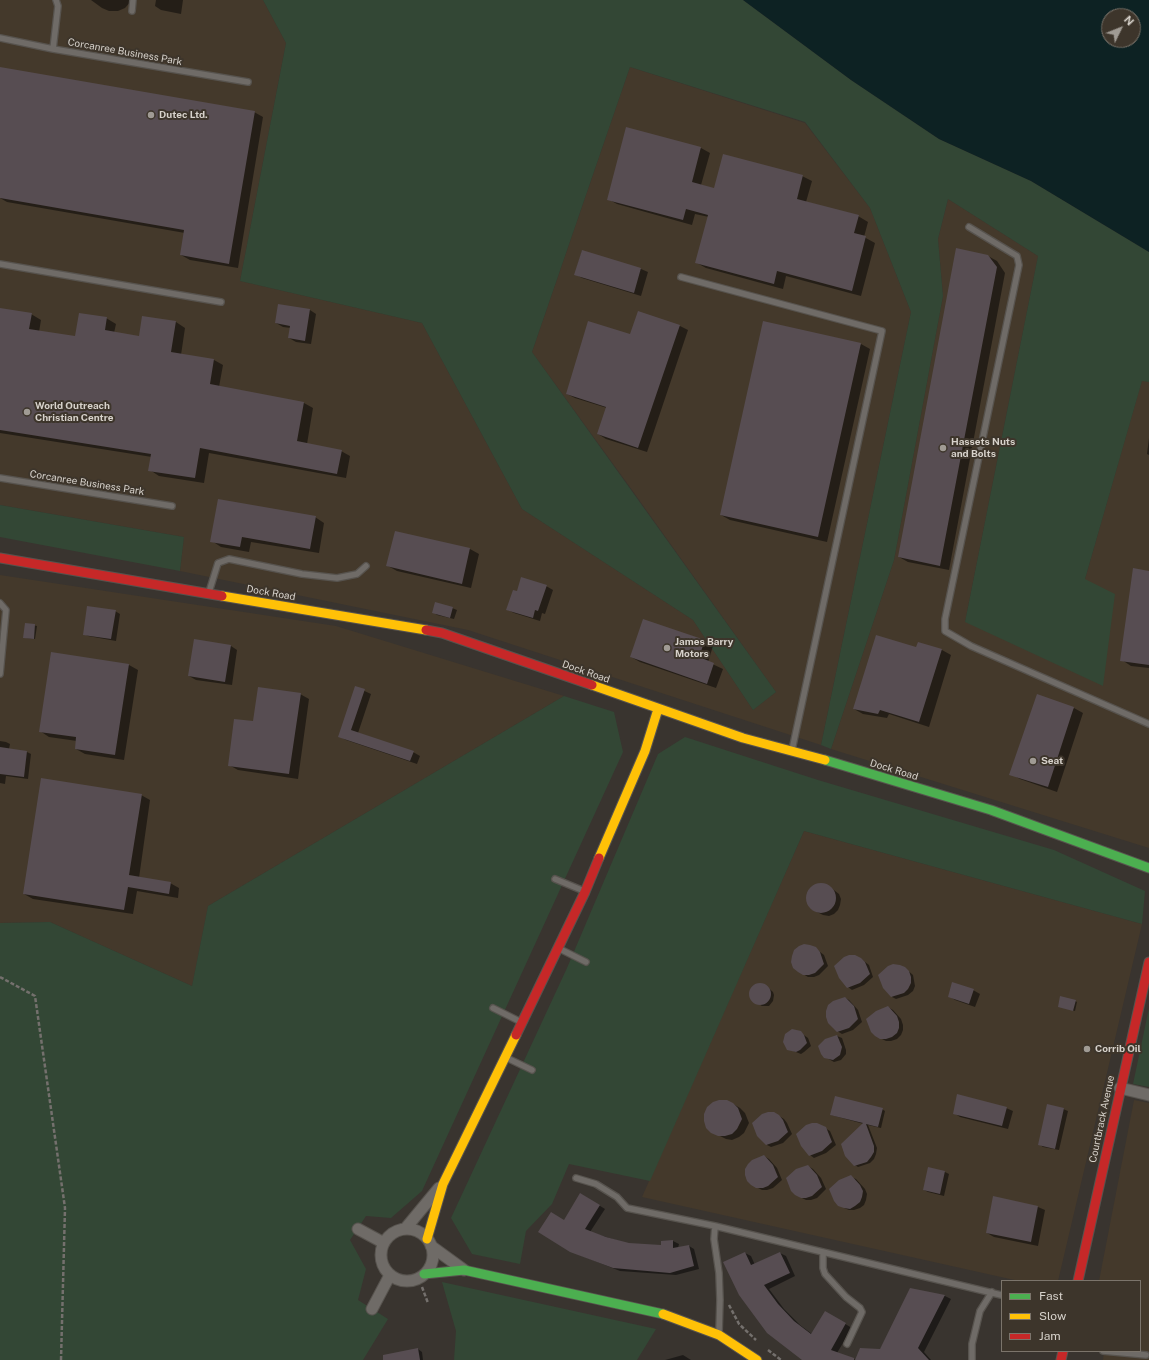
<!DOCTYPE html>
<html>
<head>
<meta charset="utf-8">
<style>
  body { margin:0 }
  #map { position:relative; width:1149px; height:1360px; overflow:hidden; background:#39342f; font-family:"Public Sans",sans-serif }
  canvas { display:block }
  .legend { position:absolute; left:1001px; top:1280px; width:140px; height:72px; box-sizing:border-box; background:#3d352b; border:1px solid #7b746b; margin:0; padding:5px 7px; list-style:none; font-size:12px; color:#d7d2cb }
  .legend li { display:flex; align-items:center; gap:8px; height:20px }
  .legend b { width:20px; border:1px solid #7b746b }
  .north { position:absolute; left:1101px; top:8px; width:40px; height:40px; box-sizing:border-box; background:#3d352b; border:1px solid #7b746b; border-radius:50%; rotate:47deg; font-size:11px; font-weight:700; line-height:16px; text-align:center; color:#d7d2cb }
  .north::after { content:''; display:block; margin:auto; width:14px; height:18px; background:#a09b94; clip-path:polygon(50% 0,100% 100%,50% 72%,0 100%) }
</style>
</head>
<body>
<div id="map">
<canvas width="1149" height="1360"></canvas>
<ul class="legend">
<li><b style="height:5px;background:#4caf50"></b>Fast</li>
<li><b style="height:5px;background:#ffc107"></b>Slow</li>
<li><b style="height:5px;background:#c62828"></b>Jam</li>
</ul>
<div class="north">N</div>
</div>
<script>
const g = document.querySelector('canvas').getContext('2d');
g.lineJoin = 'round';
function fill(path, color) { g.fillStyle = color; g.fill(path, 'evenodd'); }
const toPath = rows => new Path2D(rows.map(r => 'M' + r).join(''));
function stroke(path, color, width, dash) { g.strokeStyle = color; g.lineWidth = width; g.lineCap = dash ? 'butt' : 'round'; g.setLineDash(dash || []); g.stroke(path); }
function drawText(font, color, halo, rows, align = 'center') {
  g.font = font + ' "Public Sans",sans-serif'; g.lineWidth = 4; g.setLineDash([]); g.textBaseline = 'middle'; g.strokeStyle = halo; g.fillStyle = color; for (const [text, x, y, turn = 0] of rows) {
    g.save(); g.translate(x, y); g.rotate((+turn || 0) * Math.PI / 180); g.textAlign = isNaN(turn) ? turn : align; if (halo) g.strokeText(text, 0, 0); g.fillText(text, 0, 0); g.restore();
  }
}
fill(toPath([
  [0,0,263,0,286,43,240,281,422,323,522,509,693,620,753,710,776,692,632,490,532,352,630,67,805,123,870,208,911,312,821,745,468,630,180,571,184,537,0,505],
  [948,199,1038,256,965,622,1085,579,1142,380,1149,382,1149,848,831,749,894,560,943,296,938,239],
  [0,575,336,626,564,696,208,906,192,986,50,922,0,923],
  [804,831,1142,924,1058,1281,1019,1281,642,1197],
  [1134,1100,1149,1103,1149,1360,1103,1360,1104,1351,1140,1351,1140,1281,1099,1281]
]), '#44392b');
fill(toPath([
  [263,0,743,0,851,80,939,139,1031,181,1149,252,1149,382,1142,381,1085,579,1115,594,1103,686,965,622,1038,256,948,199,938,239,943,296,894,560,831,749,821,745,911,312,870,208,805,122,630,67,532,352,776,692,753,710,693,620,522,509,422,323,240,281,286,43],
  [0,505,184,537,180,571,0,537],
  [564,696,614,712,623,752,422,1191,391,1218,366,1216,350,1240,366,1269,358,1300,388,1319,363,1360,0,1360,0,923,50,922,192,986,208,906],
  [685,737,818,780,1054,850,1145,891,1142,924,804,831,650,1181,569,1164,552,1204,526,1231,520,1264,472,1254,451,1218,567,968,658,754],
  [1149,1008,1149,1087,1133,1084],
  [442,1282,656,1329,637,1360,454,1360,456,1331]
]), '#334735');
fill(toPath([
  [743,0,1149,0,1149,252,1031,181,939,139,851,80],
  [1109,16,1133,16,1133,40,1109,40]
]), '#0d2223');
fill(toPath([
  [91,0,132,0,125,8,118,11,109,11,102,8],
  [156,0,183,0,181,14,161,10,155,6],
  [0,68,254,112,263,117,238,268,190,260,181,255,185,233,7,202,0,198],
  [701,148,710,153,701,185,715,189,802,176,812,181,806,202,858,216,868,222,864,237,875,243,861,296,786,276,783,289,706,268,697,263,709,217,695,214,692,225,617,204,608,199],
  [582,251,641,269,648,272,641,296,582,278,575,274],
  [988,256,997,261,1005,273,949,570,908,562,899,557],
  [0,309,31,314,41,320,39,332,76,337,106,318,116,324,114,333,140,337,143,317,176,322,185,328,181,355,214,360,223,365,219,387,304,403,313,408,307,444,341,451,350,456,346,478,209,453,204,483,159,476,150,470,152,457,0,433],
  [310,310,316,314,311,344,296,342,289,338,291,328,283,327,276,323],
  [680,326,688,330,647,452,606,439,598,434,607,408,575,398,567,394,631,335],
  [861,344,870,349,827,542,730,520,721,515],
  [1149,438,1149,455,1147,454],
  [315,517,324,523,319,553,251,542,249,552,221,547,212,541],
  [470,549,479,554,471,588,397,571,388,566],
  [1149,572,1149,668,1131,666,1122,660],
  [546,586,553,590,545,614,542,613,540,621,514,613,508,610,517,592],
  [452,608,457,610,454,619,437,615,433,612],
  [115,611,120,614,116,641,88,636,84,634],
  [26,624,37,626,35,639,26,638],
  [704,641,713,646,708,662,723,669,716,688,640,662,631,657],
  [231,646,237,650,232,685,196,680,189,676],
  [917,648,942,650,951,655,929,727,889,714,887,718,863,714,854,709],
  [129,665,138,670,124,760,85,754,76,749,77,741,49,737,40,731],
  [356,687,371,694,358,733,413,752,420,756,417,764,346,740,339,736],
  [300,694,309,699,298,779,238,770,229,765,254,723],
  [1074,708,1083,713,1057,792,1020,779,1011,774],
  [0,741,6,742,10,744,9,749,27,752,31,754,28,779,6,776,5,784,0,783],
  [141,795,150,800,139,878,170,883,179,888,178,898,137,891,133,914,33,899,24,894],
  [819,884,825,884,830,887,839,894,841,899,840,905,838,910,834,914,829,916,823,915,813,910,809,906,807,901,807,895,810,890,814,886],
  [815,948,824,955,828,966,819,975,814,977,808,977,803,974],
  [860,958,869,965,873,977,864,985,852,990,848,987],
  [905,968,913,975,915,986,913,991,908,995,896,999,892,997],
  [757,984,764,984,773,992,774,995,773,1001,769,1006,762,1006,752,1000,750,994,750,990,754,985],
  [973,990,980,994,975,1007,955,1000,949,996],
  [845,998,849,1000,858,1010,862,1022,853,1030,842,1034,837,1031],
  [1075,1001,1077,1002,1075,1011,1061,1007],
  [888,1007,893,1010,901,1019,903,1025,903,1030,901,1035,897,1039,891,1041,886,1041,880,1038],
  [801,1033,808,1038,811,1046,804,1052,801,1054,788,1049],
  [837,1036,842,1038,846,1050,846,1054,841,1060,834,1062,825,1057],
  [733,1104,740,1108,745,1113,749,1123,744,1133,739,1137,732,1140,726,1139,712,1132],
  [1006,1108,1013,1111,1008,1129,960,1117,954,1113],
  [882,1109,885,1111,881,1128,868,1125,877,1148,876,1154,874,1159,870,1163,858,1167,855,1165,864,1124,831,1115],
  [1063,1109,1068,1111,1059,1150,1043,1147,1039,1144],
  [774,1113,784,1119,787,1123,792,1134,783,1143,771,1147,767,1145],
  [825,1128,830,1131,836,1145,826,1153,814,1158,810,1155],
  [764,1156,769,1159,777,1168,782,1180,773,1188,767,1190,762,1190,756,1187],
  [808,1166,813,1169,821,1178,826,1189,817,1198,811,1200,806,1200,800,1197],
  [929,1168,945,1172,949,1174,944,1196,928,1192,924,1190],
  [851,1177,856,1179,865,1189,867,1194,866,1200,864,1205,860,1208,854,1210,849,1210,844,1208],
  [581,1194,605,1209,590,1232,629,1244,662,1246,662,1242,673,1241,679,1244,678,1248,689,1246,694,1249,699,1269,676,1275,620,1271,577,1254,564,1221],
  [994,1198,1038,1207,1045,1210,1038,1246,994,1237,987,1233],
  [745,1253,751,1256,755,1265,780,1253,786,1256,795,1276,769,1289,784,1309,800,1325,812,1334,825,1312,852,1328,837,1353,856,1360,880,1350,911,1289,945,1296,951,1299,924,1352,931,1360,804,1360,767,1332],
  [418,1349,422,1352,423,1360,402,1360],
  [683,1355,691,1360,665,1360]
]), '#0007');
fill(toPath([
  [0,67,255,111,229,264,180,255,184,230,0,198],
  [626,127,701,147,692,182,714,188,723,154,803,175,797,199,859,215,854,233,866,236,852,291,777,271,774,284,695,263,708,215,686,209,683,220,607,200],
  [956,248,988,255,997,267,940,566,898,557],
  [582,250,641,268,634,293,574,275],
  [278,304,310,309,305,341,288,338,290,326,275,323],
  [0,308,32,313,29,329,75,336,79,313,107,317,105,330,139,336,142,316,176,321,171,352,214,359,210,384,304,402,297,441,342,450,337,474,200,448,195,478,148,471,151,454,0,430],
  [638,311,680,325,638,448,597,434,606,407,566,394,588,321,630,334],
  [763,321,861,343,818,537,720,515],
  [218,499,316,516,310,549,242,537,240,547,210,542],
  [395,531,470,548,462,584,386,566],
  [1133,568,1149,571,1149,665,1120,661],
  [521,577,547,585,538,611,535,610,533,618,506,610,513,590,517,591],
  [435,602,453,607,450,618,432,613],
  [87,606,116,610,111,639,83,635],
  [643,619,705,640,699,657,714,663,707,684,630,657],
  [25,623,35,624,34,639,23,638],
  [876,635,916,647,918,642,942,649,919,722,880,710,878,714,853,709],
  [194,639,231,645,225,682,188,676],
  [51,652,129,664,115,755,75,749,76,737,39,732],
  [355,686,365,689,351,730,414,751,410,761,338,737],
  [258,687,301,693,289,774,228,766,234,719,253,721],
  [1037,694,1074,707,1048,787,1009,775],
  [0,747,27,751,24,777,0,774],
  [41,778,142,794,129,875,171,882,169,894,128,887,124,910,23,894],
  '806 898a15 15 0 1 1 30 0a15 15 0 1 1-30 0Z',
  [804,944,810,945,816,947,820,952,824,964,815,973,809,975,803,975,798,972,793,968,791,962,792,956,794,950,799,946],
  [849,955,855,955,861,958,865,962,870,974,860,983,847,988,839,978,834,966,844,957],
  [893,964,900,965,905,967,909,971,911,977,911,983,908,989,904,993,891,997,883,988,878,975,888,966],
  [952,982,974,989,969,1004,948,997],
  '749 994a11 11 0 1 1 22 0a11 11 0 1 1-22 0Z',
  [1060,996,1076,1000,1073,1011,1058,1007],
  [845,997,854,1006,858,1019,849,1028,837,1032,828,1023,826,1017,826,1011,828,1005,833,1001],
  [888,1006,897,1016,899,1022,899,1028,897,1033,892,1037,886,1039,880,1039,875,1036,871,1032,866,1019,876,1011],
  [792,1029,801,1031,804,1035,807,1043,800,1050,796,1052,787,1050,783,1042,785,1034],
  [837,1035,842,1047,840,1055,833,1060,824,1058,821,1054,818,1046,825,1039],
  [957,1094,1007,1107,1002,1126,953,1114],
  [835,1096,883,1108,878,1127,866,1124,874,1146,874,1152,871,1157,867,1162,854,1166,845,1156,841,1144,863,1123,830,1115],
  [719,1100,727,1100,733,1103,738,1108,742,1119,737,1129,732,1134,725,1136,718,1136,711,1133,706,1128,704,1121,704,1114,707,1107,713,1102],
  [1047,1104,1064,1108,1055,1149,1038,1145],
  [768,1112,774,1112,779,1115,783,1120,788,1132,778,1141,766,1145,757,1136,752,1123,762,1114],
  [812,1123,817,1123,826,1127,832,1142,822,1151,809,1156,801,1146,796,1134,806,1125],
  [764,1155,773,1165,778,1177,768,1186,763,1188,756,1188,751,1185,747,1181,745,1175,745,1169,748,1164,752,1160],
  [808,1165,817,1175,822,1187,812,1196,806,1198,801,1198,795,1195,791,1191,786,1178,796,1169],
  [928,1167,945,1171,940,1194,923,1190],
  [851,1175,860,1185,863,1191,862,1197,860,1202,855,1206,850,1209,844,1208,838,1206,834,1201,829,1189,839,1180],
  [580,1193,600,1205,585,1229,606,1237,629,1243,661,1245,661,1241,673,1240,673,1248,689,1245,694,1266,670,1273,613,1268,570,1252,538,1232,551,1212,564,1220],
  [993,1196,1038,1206,1031,1242,986,1233],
  [745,1252,751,1265,780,1252,790,1273,764,1285,778,1304,794,1321,811,1334,825,1311,846,1323,831,1350,854,1358,854,1360,802,1360,767,1333,739,1295,723,1262],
  [910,1288,945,1295,918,1348,929,1360,855,1360,860,1348,880,1349],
  [418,1348,420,1360,383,1360,383,1355]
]), '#574d52');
const lane = toPath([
  [132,11,133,0],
  [0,38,53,49,248,82],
  [53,49,58,6,56,0],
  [969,227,1017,256,1019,265,945,619,945,631,971,646,1149,724],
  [0,264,221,302],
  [681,277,882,331,792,750],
  [0,478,172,506],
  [209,592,218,563,229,559,302,574,337,578,357,574,366,566],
  [0,603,6,610,0,674],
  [555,879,584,891],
  [560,949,586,962],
  [493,1008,521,1022],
  [507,1058,532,1070],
  [576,1178,596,1184,617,1197,627,1208,715,1226],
  [823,1252,823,1268,825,1274,846,1297,860,1308,862,1312,847,1344],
  [719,1333,720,1300,719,1273,714,1239,715,1226,1001,1295],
  [1103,1351,1146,1355],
  [972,1360,972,1344,980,1311,992,1292]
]);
const street = toPath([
  [1120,1088,1149,1095],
  [358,1229,384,1243],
  [405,1229,439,1188],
  '381 1255a26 26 0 1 1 52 0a26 26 0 1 1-52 0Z',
  [431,1246,464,1270],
  [372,1309,390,1275]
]);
const fast = toPath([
  [825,760,991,810,1149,868],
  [424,1274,464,1270,663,1314]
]);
const slow = toPath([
  [222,596,426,630],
  [592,685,743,738,825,760],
  [599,858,645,751,658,709],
  [427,1239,443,1184,516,1035],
  [663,1314,719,1335,757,1360]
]);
const jam = toPath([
  [0,558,222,596],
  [426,630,442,633,592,685],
  [516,1035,585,892,599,858],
  [1078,1281,1149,962],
  [1061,1360,1063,1351]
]);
stroke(lane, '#57534e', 8);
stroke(street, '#57534e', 13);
stroke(fast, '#57534e', 11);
stroke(slow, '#57534e', 11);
stroke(jam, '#57534e', 11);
stroke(toPath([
  [0,977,35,996,65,1208,61,1360],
  [422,1287,428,1303],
  [729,1305,739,1324,756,1340],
  [768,1350,781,1360]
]), '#74706d', 2.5, [4, 2]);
stroke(lane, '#6f6b67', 5.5);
stroke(street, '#6f6b67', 11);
stroke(fast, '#4caf50', 9);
stroke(slow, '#ffc107', 9);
stroke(jam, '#c62828', 9);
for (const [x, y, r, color] of [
  [151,115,4,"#a09b94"],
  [27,412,4,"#a09b94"],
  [943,448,4,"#a09b94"],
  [667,648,4,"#a09b94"],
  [1033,761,4,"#a09b94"],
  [1087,1049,4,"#a09b94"]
]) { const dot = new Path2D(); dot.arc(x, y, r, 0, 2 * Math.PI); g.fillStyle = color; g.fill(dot); stroke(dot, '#3d352b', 1.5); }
drawText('10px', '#d7d2cb', '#3d352b', [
  ["Corcanree Business Park",125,52,10],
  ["Corcanree Business Park",87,483,9],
  ["Dock Road",271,593,10],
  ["Dock Road",586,672,19],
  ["Dock Road",894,770,17],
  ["Courtbrack Avenue",1102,1119,-78]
]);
drawText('bold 10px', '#d7d2cb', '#3d352b', [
  ["Dutec Ltd.",159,115],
  ["World Outreach",35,406],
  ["Christian Centre",35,418],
  ["Hassets Nuts",951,442],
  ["and Bolts",951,454],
  ["James Barry",675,642],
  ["Motors",675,654],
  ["Seat",1041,761],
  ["Corrib Oil",1095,1049]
], 'left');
</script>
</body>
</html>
